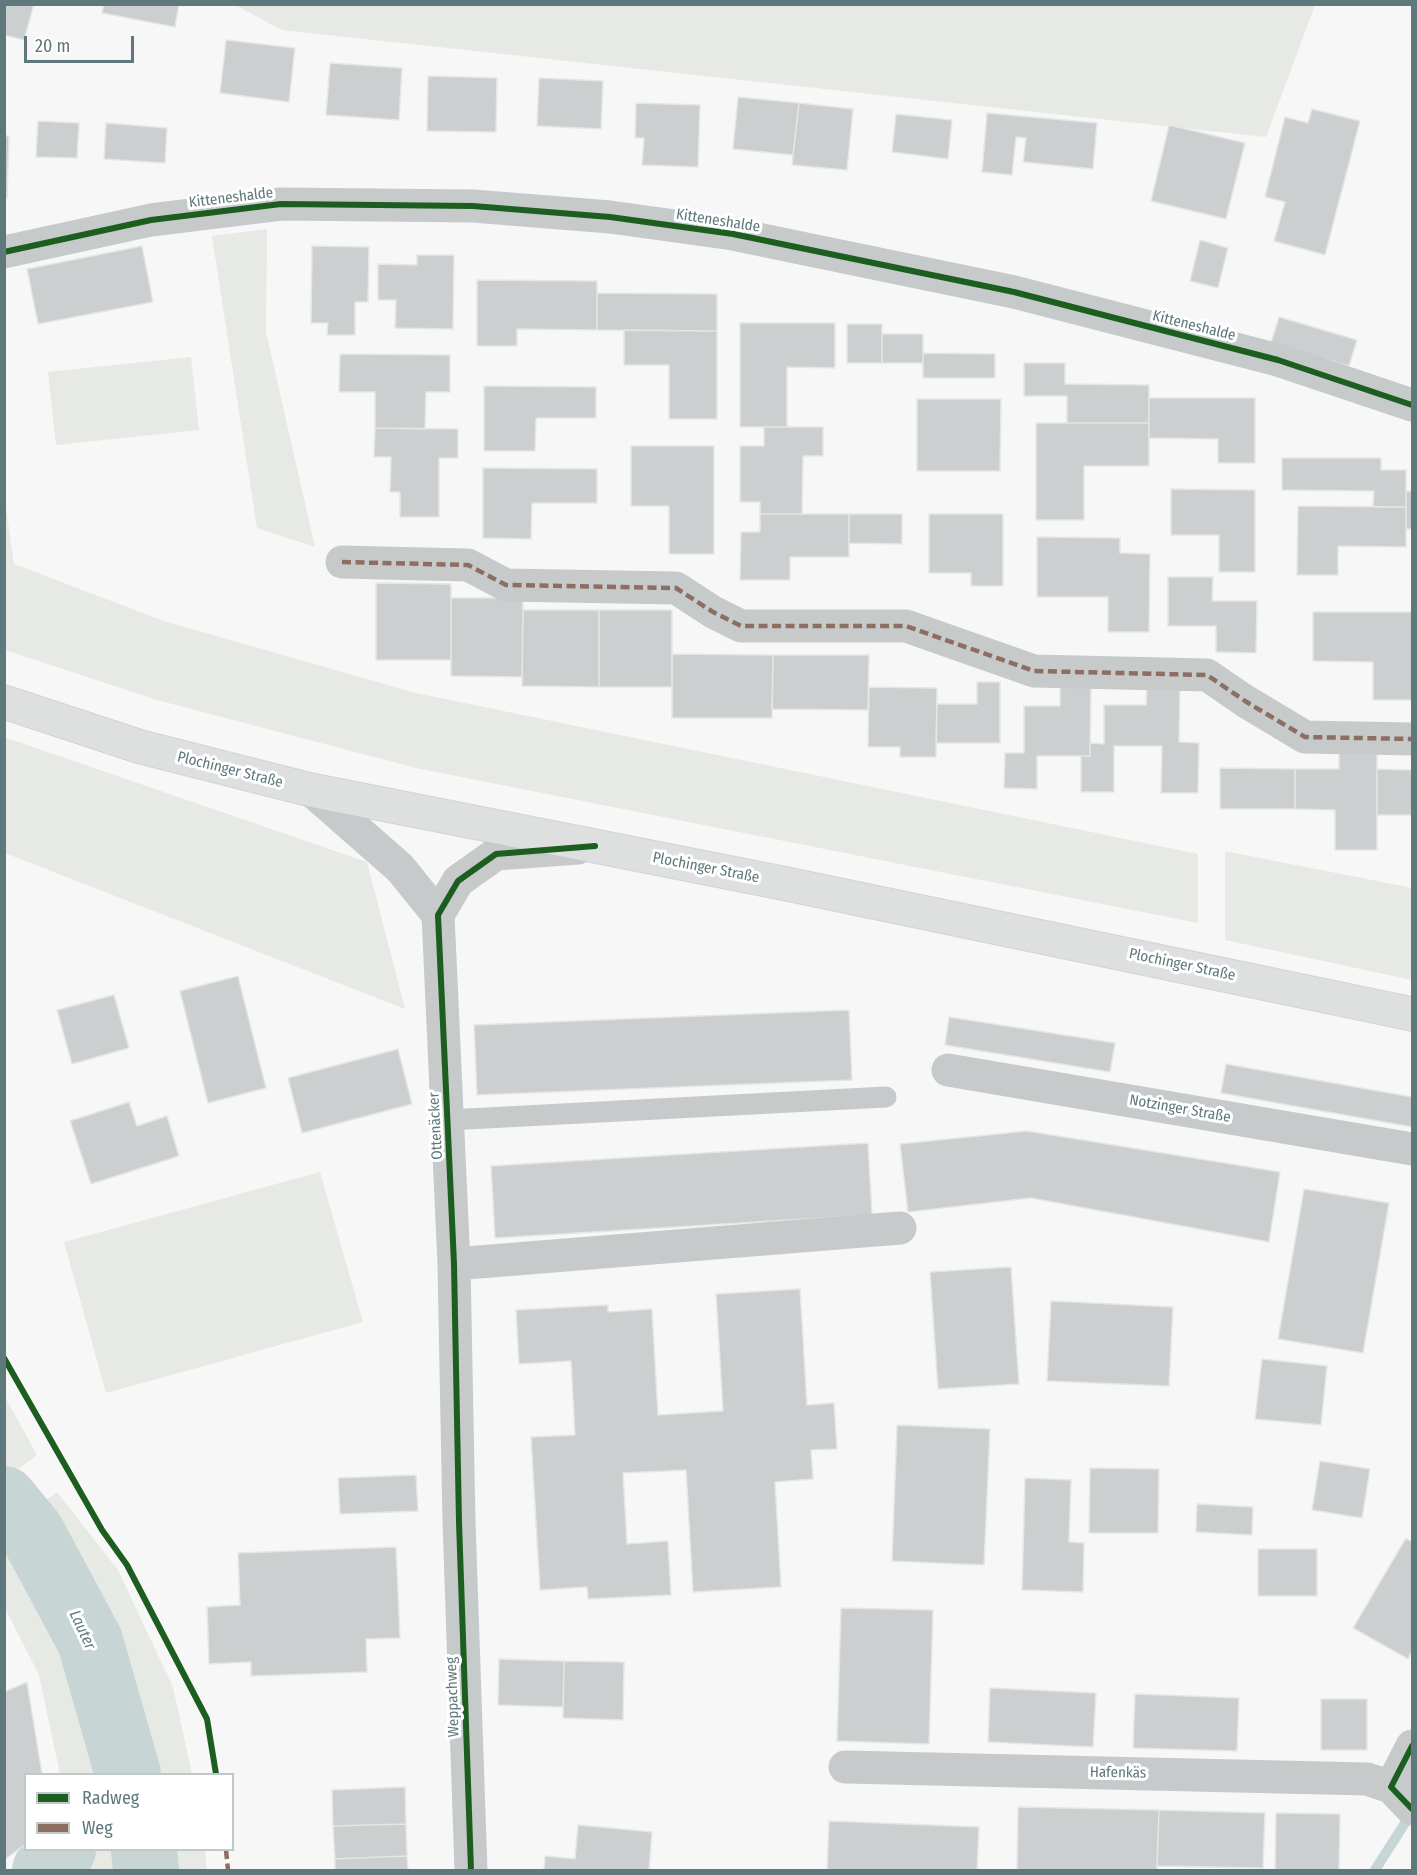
<!DOCTYPE html>
<html>
<head>
<meta charset="utf-8">
<style>
  body { margin:0 }
  #map { position:relative; width:1417px; height:1875px; overflow:hidden; background:#f7f7f7; font-family:"Fira Sans Condensed",sans-serif }
  canvas { display:block }
  .frame { position:absolute; inset:0; border:6px solid #5e787b; pointer-events:none }
  .legend { position:absolute; left:24px; top:1773px; width:210px; height:78px; box-sizing:border-box; background:#fff; border:2px solid #bfc9ca; margin:0; padding:8px 10px; list-style:none; font-size:18px; color:#5e787b }
  .legend li { display:flex; align-items:center; gap:12px; height:30px }
  .legend b { width:30px; border:2px solid #bfc9ca }
  .scale { position:absolute; left:24px; top:36px; width:110px; height:27px; box-sizing:border-box; border:3px solid #5e787b; border-top:0; padding-left:8px; font-size:18px; line-height:21px; white-space:nowrap; color:#5e787b; -webkit-text-stroke:4px #fff; paint-order:stroke }
</style>
</head>
<body>
<div id="map">
<canvas width="1417" height="1875"></canvas>
<div class="frame"></div>
<ul class="legend">
<li><b style="height:8px;background:#1b5e20"></b>Radweg</li>
<li><b style="height:8px;background:#8d6e63"></b>Weg</li>
</ul>
<div class="scale">20 m</div>
</div>
<script>
const g = document.querySelector('canvas').getContext('2d');
g.lineJoin = 'round';
function fill(path, color) { g.fillStyle = color; g.fill(path, 'evenodd'); }
const toPath = rows => new Path2D(rows.map(r => 'M' + r).join(''));
function stroke(path, color, width, dash) { g.strokeStyle = color; g.lineWidth = width; g.lineCap = dash ? 'butt' : 'round'; g.setLineDash(dash || []); g.stroke(path); }
function drawText(font, color, halo, rows, align = 'center') {
  g.font = font + ' "Fira Sans Condensed",sans-serif'; g.lineWidth = 6; g.setLineDash([]); g.textBaseline = 'middle'; g.strokeStyle = halo; g.fillStyle = color; for (const [text, x, y, turn = 0] of rows) {
    g.save(); g.translate(x, y); g.rotate((+turn || 0) * Math.PI / 180); g.textAlign = isNaN(turn) ? turn : align; if (halo) g.strokeText(text, 0, 0); g.fillText(text, 0, 0); g.restore();
  }
}
fill(toPath([
  [235,5,1315,5,1266,137,282,30],
  [267,229,266,332,315,547,257,528,212,236],
  [191,357,199,430,56,445,48,372],
  [4,495,14,564,164,621,416,693,1198,854,1198,923,416,768,157,700,5,650],
  [4,737,367,862,405,1009,5,853],
  [1225,851,1412,888,1412,980,1225,940],
  [320,1172,363,1322,106,1393,64,1242],
  [5,1397,37,1455,5,1479,4,1479],
  [57,1492,118,1570,173,1687,192,1774,60,1774,39,1675,4,1606,5,1531],
  [83,1850,205,1850,207,1870,90,1870]
]), '#e7e9e4');
stroke(toPath([
  [1375,1870,1412,1812]
]), '#c8d5d5', 10);
stroke(toPath([
  [4,1499,32,1533,90,1641,128,1774],
  [144,1850,146,1870],
  [45,1870,63,1850]
]), '#c8d5d5', 66);
const building = toPath([
  [4,4,34,4,24,40,4,35,4,4],
  [104,4,179,4,175,27,102,13,104,4],
  [226,40,295,48,289,102,220,93,226,40],
  [330,63,402,68,399,120,326,115,330,63],
  [428,76,497,78,496,132,427,131,428,76],
  [539,78,603,81,601,129,537,126,539,78],
  [738,97,799,103,793,155,733,149,738,97],
  [636,103,700,105,698,167,642,165,644,138,635,138,636,103],
  [799,103,853,109,847,170,792,165,799,103],
  [1312,109,1360,121,1325,255,1274,241,1285,202,1265,197,1285,117,1308,123,1312,109],
  [987,113,1097,123,1093,169,1023,162,1026,138,1016,137,1012,175,982,172,987,113],
  [896,114,952,120,948,159,892,152,896,114],
  [38,121,79,123,77,158,36,157,38,121],
  [106,123,167,128,165,163,104,159,106,123],
  [1169,125,1245,143,1226,219,1151,201,1169,125],
  [4,136,9,136,7,198,4,198,4,136],
  [1200,240,1228,248,1218,288,1190,281,1200,240],
  [142,246,153,302,38,324,27,269,142,246],
  [312,246,369,247,368,302,355,302,355,335,327,335,328,323,311,323,312,246],
  [417,255,454,255,453,329,395,328,396,300,378,300,378,264,417,265,417,255],
  [477,280,597,281,597,330,517,329,517,346,477,346,477,280],
  [597,293,717,294,717,331,597,330,597,293],
  [1279,317,1357,340,1349,366,1271,343,1279,317],
  [740,323,835,323,835,368,787,367,787,427,740,427,740,323],
  [847,324,882,324,882,363,847,363,847,324],
  [624,330,717,331,717,419,669,419,669,365,624,365,624,330],
  [882,334,923,334,923,363,882,363,882,334],
  [923,353,995,354,995,378,923,378,923,353],
  [340,354,450,355,450,392,426,392,425,429,375,428,375,392,339,392,340,354],
  [1024,363,1065,363,1065,384,1149,385,1149,423,1067,423,1067,396,1024,396,1024,363],
  [484,386,596,387,596,418,536,418,535,451,484,451,484,386],
  [1149,398,1255,398,1255,463,1218,463,1218,439,1149,438,1149,398],
  [917,399,1001,399,1000,471,917,471,917,399],
  [1036,423,1149,423,1149,466,1084,466,1084,520,1036,520,1036,423],
  [764,427,823,427,823,456,803,456,802,514,760,514,760,502,740,502,740,446,764,446,764,427],
  [375,428,458,429,458,458,439,458,439,517,400,517,400,492,390,492,391,457,374,457,375,428],
  [631,446,714,446,714,554,669,554,669,506,631,506,631,446],
  [1282,458,1381,458,1381,470,1406,470,1406,507,1373,507,1374,491,1282,490,1282,458],
  [483,468,597,469,597,503,532,503,531,539,483,538,483,468],
  [1171,489,1255,490,1255,572,1219,572,1219,535,1171,535,1171,489],
  [1406,491,1412,491,1412,529,1406,529,1406,491],
  [1298,506,1406,507,1406,547,1338,546,1338,575,1297,575,1298,506],
  [760,514,849,514,849,557,790,557,790,580,740,580,741,532,760,532,760,514],
  [849,514,902,514,902,544,849,543,849,514],
  [929,514,1003,514,1003,586,971,586,971,573,929,573,929,514],
  [1037,537,1120,538,1120,553,1150,554,1149,632,1108,632,1108,597,1037,597,1037,537],
  [1168,577,1213,577,1212,601,1257,601,1256,653,1216,652,1216,626,1168,626,1168,577],
  [376,583,451,584,451,660,376,660,376,583],
  [451,598,523,598,522,677,451,676,451,598],
  [523,610,599,610,599,687,522,686,523,610],
  [599,610,672,610,672,687,599,687,599,610],
  [1313,612,1412,612,1412,700,1373,700,1373,662,1313,661,1313,612],
  [672,654,773,655,772,718,672,718,672,654],
  [773,655,869,655,868,710,772,709,773,655],
  [977,682,1000,682,1000,743,936,743,937,704,977,704,977,682],
  [1060,684,1091,685,1090,756,1037,756,1037,789,1004,788,1005,753,1024,753,1024,706,1060,706,1060,684],
  [1147,684,1180,684,1179,742,1199,743,1198,793,1161,793,1162,746,1114,746,1114,792,1081,792,1081,756,1090,756,1090,743,1104,744,1104,705,1146,705,1147,684],
  [869,687,937,688,936,757,900,757,900,747,868,747,869,687],
  [1339,752,1377,753,1377,850,1335,850,1335,810,1295,809,1295,769,1339,769,1339,752],
  [1220,768,1295,769,1295,809,1220,809,1220,768],
  [1377,769,1412,770,1412,815,1377,815,1377,769],
  [238,976,266,1088,208,1103,180,991,238,976],
  [114,995,129,1048,72,1064,57,1010,114,995],
  [849,1010,852,1080,477,1095,474,1025,849,1010],
  [949,1017,1115,1043,1110,1072,945,1045,949,1017],
  [398,1049,412,1104,302,1133,288,1078,398,1049],
  [1226,1064,1412,1097,1412,1127,1221,1093,1226,1064],
  [129,1102,137,1126,167,1116,179,1156,91,1184,70,1121,129,1102],
  [1027,1131,1280,1172,1269,1242,1031,1198,908,1212,900,1144,1027,1131],
  [868,1143,872,1215,495,1238,491,1166,868,1143],
  [1304,1189,1389,1203,1363,1353,1278,1339,1304,1189],
  [1011,1267,1019,1384,938,1389,930,1272,1011,1267],
  [800,1289,807,1405,834,1403,837,1449,811,1450,813,1479,775,1482,781,1587,693,1592,686,1470,623,1473,627,1544,668,1541,671,1595,588,1599,587,1587,540,1590,531,1437,575,1435,571,1361,519,1364,516,1310,608,1305,608,1312,652,1309,658,1415,723,1411,716,1294,800,1289],
  [1051,1301,1173,1307,1169,1386,1047,1381,1051,1301],
  [1262,1359,1327,1366,1321,1425,1255,1419,1262,1359],
  [897,1425,990,1429,984,1565,892,1561,897,1425],
  [1320,1461,1370,1469,1362,1518,1312,1510,1320,1461],
  [1090,1468,1159,1469,1158,1533,1089,1533,1090,1468],
  [416,1475,418,1511,340,1514,338,1478,416,1475],
  [1025,1478,1071,1480,1069,1542,1084,1543,1083,1592,1022,1590,1025,1478],
  [1197,1504,1253,1507,1252,1535,1196,1532,1197,1504],
  [1406,1538,1412,1542,1412,1651,1408,1659,1353,1628,1406,1538],
  [396,1547,400,1638,366,1639,367,1672,251,1676,251,1662,209,1664,207,1607,240,1605,238,1553,396,1547],
  [1258,1549,1317,1549,1317,1596,1258,1596,1258,1549],
  [841,1608,933,1610,929,1744,837,1741,841,1608],
  [499,1659,564,1661,563,1707,498,1705,499,1659],
  [564,1661,624,1662,623,1720,563,1718,564,1661],
  [27,1682,42,1774,26,1774,26,1844,4,1860,4,1692,27,1682],
  [990,1688,1096,1693,1093,1747,988,1742,990,1688],
  [1135,1694,1239,1698,1237,1751,1133,1748,1135,1694],
  [1321,1699,1367,1699,1367,1750,1321,1750,1321,1699],
  [405,1787,406,1824,333,1826,332,1790,405,1787],
  [1018,1807,1159,1810,1157,1870,1017,1870,1018,1807],
  [1159,1810,1265,1813,1263,1868,1157,1866,1159,1810],
  [1276,1813,1340,1814,1339,1870,1275,1870,1276,1813],
  [829,1821,979,1827,977,1870,827,1870,829,1821],
  [406,1824,407,1856,335,1859,333,1826,406,1824],
  [578,1825,652,1832,649,1870,544,1870,545,1856,575,1859,578,1825],
  [407,1856,408,1870,335,1870,335,1859,407,1856]
]);
fill(building, '#cccfcf');
stroke(building, '#e6e6e6', 1.5);
const secondary = toPath([
  [4,702,141,747,311,790,782,883,1412,1014]
]);
stroke(secondary, '#d2d4d4', 35);
stroke(toPath([
  [448,1120,886,1097]
]), '#c7cacb', 21);
stroke(toPath([
  [4,252,151,220,281,204,473,206,610,217,733,234,1014,292,1278,360,1412,405],
  [342,562,468,565,506,585,676,588,713,612,741,626,906,626,1034,671,1207,675,1245,701,1305,737,1412,739],
  [311,790,400,868,438,915],
  [948,1070,1412,1149],
  [454,1264,900,1228],
  [1412,1746,1391,1787,1412,1809],
  [845,1767,1367,1779,1391,1787],
  [471,1870,459,1522,454,1264,438,915,458,881,496,854,578,848]
]), '#c7cacb', 33);
stroke(secondary, '#dedfdf', 33);
stroke(toPath([
  [342,562,468,565,506,585,676,588,713,612,741,626,906,626,1034,671,1207,675,1245,701,1305,737,1412,739],
  [226,1850,228,1870]
]), '#8d6e63', 4.5, [9, 4.5]);
stroke(toPath([
  [4,252,151,220,281,204,473,206,610,217,733,234,1014,292,1278,360,1412,405],
  [4,1358,102,1530,127,1565,207,1719,216,1774],
  [1412,1746,1391,1787,1412,1809],
  [471,1870,459,1522,454,1264,438,915,458,881,496,854,595,846]
]), '#1b5e20', 6);
drawText('15px', '#5e787b', '#fff', [
  ["Kitteneshalde",231,198,-7],
  ["Kitteneshalde",718,221,9],
  ["Kitteneshalde",1194,326,14],
  ["Plochinger Straße",230,770,14],
  ["Plochinger Straße",706,868,11],
  ["Plochinger Straße",1182,965,12],
  ["Notzinger Straße",1180,1109,10],
  ["Ottenäcker",436,1126,-93],
  ["Weppachweg",453,1697,-92],
  ["Hafenkäs",1118,1773,1]
]);
drawText('italic 16px', '#5e7c79', '#fff', [
  ["Lauter",82,1630,65]
]);
</script>
</body>
</html>
